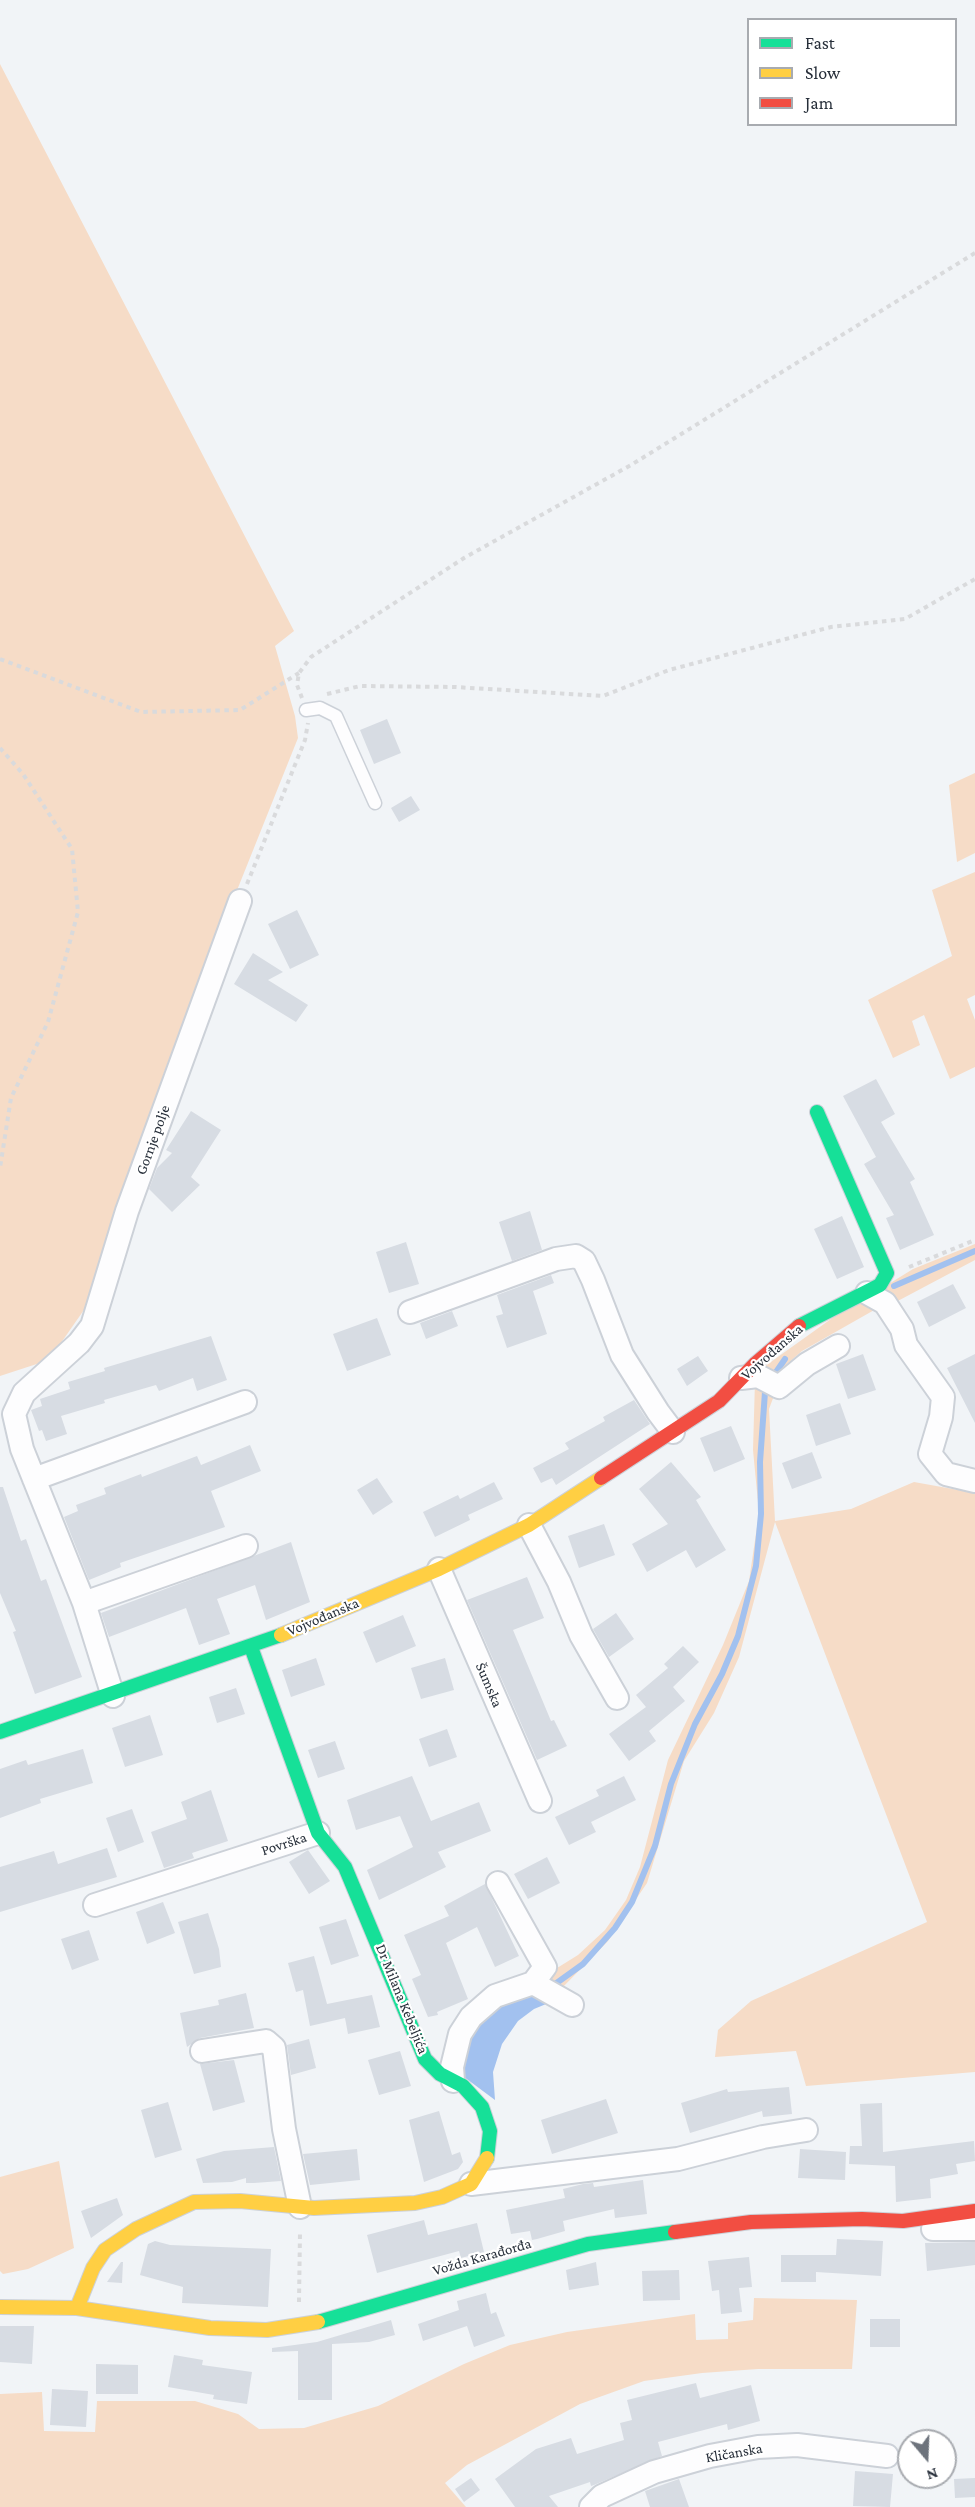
<!DOCTYPE html>
<html>
<head>
<meta charset="utf-8">
<style>
  body { margin:0 }
  #map { position:relative; width:975px; height:2507px; overflow:hidden; background:#f1f4f7; font-family:"Crimson Pro",serif }
  canvas { display:block }
  .legend { position:absolute; left:747px; top:18px; width:210px; height:108px; box-sizing:border-box; background:#fff; border:2px solid #a8abb0; margin:0; padding:8px 10px; list-style:none; font-size:18px; color:#262e39 }
  .legend li { display:flex; align-items:center; gap:12px; height:30px }
  .legend b { width:30px; border:2px solid #a8abb0 }
  .north { position:absolute; left:897px; top:2429px; width:60px; height:60px; box-sizing:border-box; background:#fff; border:2px solid #a8abb0; border-radius:50%; rotate:161deg; font-size:16px; font-weight:700; line-height:24px; text-align:center; color:#262e39 }
  .north::after { content:''; display:block; margin:auto; width:21px; height:27px; background:#6d737c; clip-path:polygon(50% 0,100% 100%,50% 72%,0 100%) }
</style>
</head>
<body>
<div id="map">
<canvas width="975" height="2507"></canvas>
<ul class="legend">
<li><b style="height:8px;background:#16e098"></b>Fast</li>
<li><b style="height:8px;background:#ffcf43"></b>Slow</li>
<li><b style="height:8px;background:#f24e42"></b>Jam</li>
</ul>
<div class="north">N</div>
</div>
<script>
const g = document.querySelector('canvas').getContext('2d');
g.lineJoin = 'round';
function fill(path, color) { g.fillStyle = color; g.fill(path, 'evenodd'); }
const toPath = rows => new Path2D(rows.map(r => 'M' + r).join(''));
function stroke(path, color, width, dash) { g.strokeStyle = color; g.lineWidth = width; g.lineCap = dash ? 'butt' : 'round'; g.setLineDash(dash || []); g.stroke(path); }
function drawText(font, color, halo, rows, align = 'center') {
  g.font = font + ' "Crimson Pro",serif'; g.lineWidth = 4.5; g.setLineDash([]); g.textBaseline = 'middle'; g.strokeStyle = halo; g.fillStyle = color; for (const [text, x, y, turn = 0] of rows) {
    g.save(); g.translate(x, y); g.rotate((+turn || 0) * Math.PI / 180); g.textAlign = isNaN(turn) ? turn : align; if (halo) g.strokeText(text, 0, 0); g.fillText(text, 0, 0); g.restore();
  }
}
fill(toPath([
  [0,64,294,631,275,646,295,716,298,738,165,1070,86,1307,49,1360,0,1376],
  [975,773,975,853,957,862,949,785],
  [975,872,975,995,967,999,975,1020,975,1067,950,1079,924,1015,912,1021,920,1045,893,1058,868,1000,952,956,932,890],
  [975,1244,975,1260,894,1303,879,1290,913,1269],
  [859,1299,876,1309,802,1351,779,1371,761,1369],
  [755,1381,775,1393,769,1409,775,1521,851,1509,914,1482,975,1493,975,2072,806,2086,796,2051,715,2057,718,2030,751,2001,927,1922,775,1522,739,1657,714,1713,684,1761,647,1883,608,1941,561,1989,541,1978,578,1955,605,1930,626,1900,640,1867,668,1760,723,1645,749,1581,759,1513,753,1450],
  [59,2161,74,2248,28,2269,3,2274,0,2271,0,2177],
  [754,2298,857,2300,852,2369,758,2369,702,2373,644,2381,580,2404,467,2465,445,2483,466,2507,0,2507,0,2394,42,2392,44,2431,95,2432,97,2401,195,2401,238,2414,259,2429,304,2428,378,2406,464,2364,510,2345,567,2332,695,2314,696,2340,728,2339,728,2323,753,2320]
]), '#f6dcc7');
fill(toPath([
  [531,1990,551,2002,534,2009,518,2021,502,2044,493,2072,495,2100,456,2071,463,2044,488,2010]
]), '#a2c1ef');
stroke(toPath([
  [894,1286,975,1251],
  [772,1378,785,1359],
  [551,1987,583,1964,615,1928,632,1902,655,1846,671,1784,695,1724,722,1674,738,1636,756,1566,761,1514,760,1462,765,1392,767,1387]
]), '#a2c1ef', 6);
fill(toPath([
  [387,719,401,753,374,764,360,730],
  [411,796,420,810,399,822,391,808],
  [297,910,319,955,290,969,268,924],
  [253,953,283,972,268,980,308,1005,296,1022,234,984],
  [876,1079,895,1114,881,1122,915,1179,910,1182,934,1235,900,1250,886,1218,894,1215,864,1164,876,1157,843,1096],
  [191,1111,221,1130,191,1177,200,1185,172,1212,149,1189,157,1168,172,1153,166,1150],
  [530,1211,542,1250,512,1261,499,1222],
  [842,1216,864,1267,837,1279,814,1229],
  [406,1242,419,1284,389,1293,376,1252],
  [551,1275,554,1283,533,1291,547,1334,507,1348,496,1316,503,1314,497,1295],
  [953,1284,966,1308,929,1327,917,1302],
  [452,1311,458,1326,426,1339,420,1323],
  [377,1318,391,1355,347,1371,333,1334],
  [211,1336,227,1380,197,1391,193,1378,159,1391,156,1385,104,1400,105,1403,61,1416,67,1434,46,1441,42,1430,39,1431,31,1410,42,1406,40,1399,70,1389,68,1382,105,1371,104,1368],
  [863,1354,876,1390,848,1399,836,1364],
  [975,1354,975,1423,947,1368],
  [698,1356,708,1371,687,1386,677,1369],
  [634,1400,650,1424,556,1485,552,1478,541,1483,533,1468,569,1449,565,1443,605,1421,603,1417],
  [840,1403,851,1434,816,1446,806,1415],
  [731,1426,745,1459,714,1472,700,1438],
  [250,1445,261,1471,211,1491,225,1527,120,1563,121,1567,89,1580,64,1517,78,1511,76,1505,106,1494,104,1488,141,1474,142,1477,197,1456,201,1465],
  [812,1452,822,1478,792,1489,782,1463],
  [671,1462,701,1497,696,1500,726,1550,696,1568,686,1550,647,1572,632,1544,668,1524,639,1489],
  [377,1478,393,1502,373,1515,357,1490],
  [494,1482,503,1499,468,1515,470,1520,435,1537,423,1512,458,1495,460,1499],
  [0,1487,3,1487,21,1541,26,1539,41,1581,46,1579,82,1677,35,1694,13,1632,16,1631,0,1593],
  [604,1524,615,1555,579,1568,568,1536],
  [291,1542,310,1602,266,1620,255,1585,217,1599,230,1634,199,1645,186,1608,109,1637,101,1613],
  [527,1577,544,1618,513,1630,551,1721,554,1720,567,1746,537,1760,467,1600],
  [616,1613,634,1639,609,1657,593,1629],
  [403,1615,416,1646,376,1663,363,1632],
  [683,1646,699,1662,673,1687,685,1701,649,1731,656,1741,629,1761,609,1734,646,1707,636,1695,668,1668,664,1664],
  [316,1658,325,1685,291,1697,282,1670],
  [445,1658,454,1690,421,1699,411,1668],
  [236,1688,245,1714,217,1723,209,1697],
  [150,1715,163,1755,125,1767,112,1728],
  [447,1729,457,1757,429,1767,419,1739],
  [335,1741,345,1769,318,1778,308,1750],
  [83,1749,93,1783,40,1799,41,1803,0,1818,0,1769,26,1760,28,1765],
  [412,1776,431,1821,479,1802,491,1831,438,1852,446,1867,379,1900,367,1870,413,1847,400,1816,356,1830,347,1800],
  [624,1776,636,1800,591,1822,596,1832,569,1845,555,1817,599,1796,596,1790],
  [211,1790,228,1841,192,1853,194,1858,164,1868,151,1832,187,1819,181,1802],
  [132,1809,144,1842,118,1852,106,1818],
  [107,1848,117,1877,0,1912,0,1867,54,1851,58,1864],
  [308,1850,330,1881,309,1894,289,1862],
  [547,1857,560,1883,528,1899,514,1874],
  [485,1884,519,1956,495,1967,477,1927,446,1943,468,1999,437,2012,438,2015,428,2017,412,1979,421,1975,404,1935,449,1916,444,1906],
  [163,1902,175,1933,147,1944,136,1912],
  [208,1913,219,1949,221,1967,194,1974,178,1922],
  [346,1919,359,1956,331,1965,319,1927],
  [89,1930,99,1960,72,1970,61,1939],
  [314,1956,327,2004,372,1995,380,2027,348,2034,345,2018,310,2026,303,1990,296,1992,288,1963],
  [246,1993,254,2028,200,2038,187,2047,180,2013,219,2005,218,2000],
  [309,2039,316,2068,291,2075,287,2045],
  [400,2051,411,2086,379,2095,368,2060],
  [234,2060,245,2102,213,2111,200,2064],
  [789,2087,792,2114,763,2117,762,2111,690,2133,681,2103,727,2089,728,2092],
  [606,2099,618,2133,552,2154,541,2120],
  [168,2102,182,2150,155,2158,141,2110],
  [882,2103,883,2152,974,2141,975,2161,956,2164,958,2174,930,2179,931,2198,896,2202,895,2166,849,2164,850,2146,862,2146,860,2104],
  [439,2111,452,2155,460,2152,463,2162,458,2169,424,2182,409,2120],
  [274,2147,281,2181,254,2183,246,2183,246,2178,232,2182,203,2183,196,2159,224,2151],
  [357,2149,360,2180,310,2185,303,2154],
  [800,2149,846,2152,845,2180,798,2178],
  [643,2180,647,2214,615,2218,614,2209,563,2221,565,2231,537,2239,532,2240,530,2231,511,2234,506,2210,565,2198,563,2189,583,2184,593,2183,594,2187],
  [117,2198,123,2215,91,2238,81,2211],
  [424,2220,428,2235,477,2223,484,2252,461,2258,459,2251,377,2273,367,2235],
  [837,2239,883,2241,881,2276,816,2272,816,2282,781,2282,781,2255,836,2255],
  [155,2241,170,2245,271,2249,268,2307,182,2303,183,2287,140,2275,148,2244],
  [975,2242,975,2265,927,2271,925,2243],
  [749,2257,752,2287,739,2288,742,2312,721,2314,719,2290,712,2291,708,2261],
  [121,2262,123,2262,122,2283,107,2282],
  [596,2262,599,2285,569,2290,566,2270],
  [679,2270,680,2300,643,2301,642,2271],
  [486,2293,491,2314,496,2312,505,2336,474,2347,467,2326,423,2341,418,2324,459,2310,457,2301],
  [870,2319,900,2319,900,2347,870,2347],
  [391,2320,395,2335,369,2342,332,2344,332,2400,298,2400,298,2351,272,2352,272,2348,317,2342],
  [0,2326,34,2326,32,2364,0,2362],
  [174,2355,203,2360,202,2365,252,2372,247,2404,213,2399,214,2395,168,2387],
  [96,2364,138,2365,138,2394,96,2394],
  [696,2383,700,2398,751,2385,760,2421,728,2430,727,2424,658,2442,662,2456,594,2485,591,2486,590,2482,549,2496,558,2507,515,2507,495,2479,536,2449,571,2438,577,2454,624,2440,620,2423,632,2420,627,2400],
  [52,2389,88,2391,86,2427,50,2425],
  [855,2471,893,2474,890,2507,853,2506],
  [471,2478,480,2490,464,2502,455,2489],
  [975,2478,975,2497,955,2498,954,2479],
  [679,2479,689,2507,650,2507,645,2491]
]), '#d7dce3');
const lane = toPath([
  [306,710,320,708,336,716,375,803]
]);
const street = toPath([
  [867,1293,885,1303,902,1329,906,1345,943,1397,941,1417,930,1454,946,1474,975,1481],
  [410,1312,556,1259,576,1256,584,1261,593,1280,622,1355,658,1412,673,1432],
  [741,1378,758,1376,779,1387,807,1364,838,1346],
  [34,1479,245,1402],
  [529,1525,559,1582,581,1635,617,1698],
  [439,1569,540,1801],
  [84,1603,246,1546],
  [113,1696,84,1603,22,1449,14,1414,24,1393,79,1343,92,1326,127,1211,240,901],
  [95,1905,318,1833],
  [533,1983,572,2005],
  [202,2051,266,2041,274,2048,284,2129,300,2207],
  [453,2081,452,2067,460,2034,471,2017,495,1996,533,1983,545,1967,498,1883],
  [471,2184,678,2159,763,2137,806,2130],
  [933,2229,975,2229],
  [591,2507,602,2496,654,2472,710,2456,758,2447,797,2445,887,2456]
]);
const fast = toPath([
  [799,1326,880,1285,887,1273,817,1112],
  [251,1647,318,1833,345,1867,425,2059,440,2074,463,2086,482,2107,490,2131,487,2158],
  [0,1732,281,1635],
  [318,2322,588,2244,675,2232]
]);
const slow = toPath([
  [281,1635,439,1569,529,1525,601,1478],
  [0,2307,77,2308,210,2328,267,2330,318,2322],
  [77,2308,93,2268,105,2250,136,2229,194,2202,240,2201,314,2208,415,2203,442,2197,471,2184,487,2158]
]);
const jam = toPath([
  [601,1478,719,1401,756,1363,799,1326],
  [675,2232,751,2222,862,2219,903,2221,975,2211]
]);
stroke(lane, '#ccd1d8', 15);
stroke(street, '#ccd1d8', 26);
stroke(fast, '#ccd1d8', 16);
stroke(slow, '#ccd1d8', 16);
stroke(jam, '#ccd1d8', 16);
stroke(toPath([
  [0,659,141,712,240,710,299,673],
  [327,694,360,686,455,687,603,696,669,670,831,627,905,619,975,579],
  [302,698,297,685,299,673,311,657,464,558,631,465,975,253],
  [0,748,23,774,72,849,78,912,48,1022,11,1098,0,1168],
  [247,884,305,740,308,723],
  [909,1267,975,1240],
  [299,2302,300,2232]
]), '#d9dadc', 4, [4.5, 4.5]);
stroke(lane, '#fdfdfe', 12);
stroke(street, '#fdfdfe', 22);
stroke(fast, '#16e098', 14);
stroke(slow, '#ffcf43', 14);
stroke(jam, '#f24e42', 14);
drawText('15px', '#262e39', '#fff', [
  ["Gornje polje",153,1140,-70],
  ["Vojvođanska",772,1352,-41],
  ["Vojvođanska",323,1617,-23],
  ["Šumska",489,1685,67],
  ["Površka",284,1844,-18],
  ["Dr Milana Kebeljića",402,1999,68],
  ["Vožda Karađorđa",482,2257,-16],
  ["Kličanska",734,2453,-10]
]);
</script>
</body>
</html>
